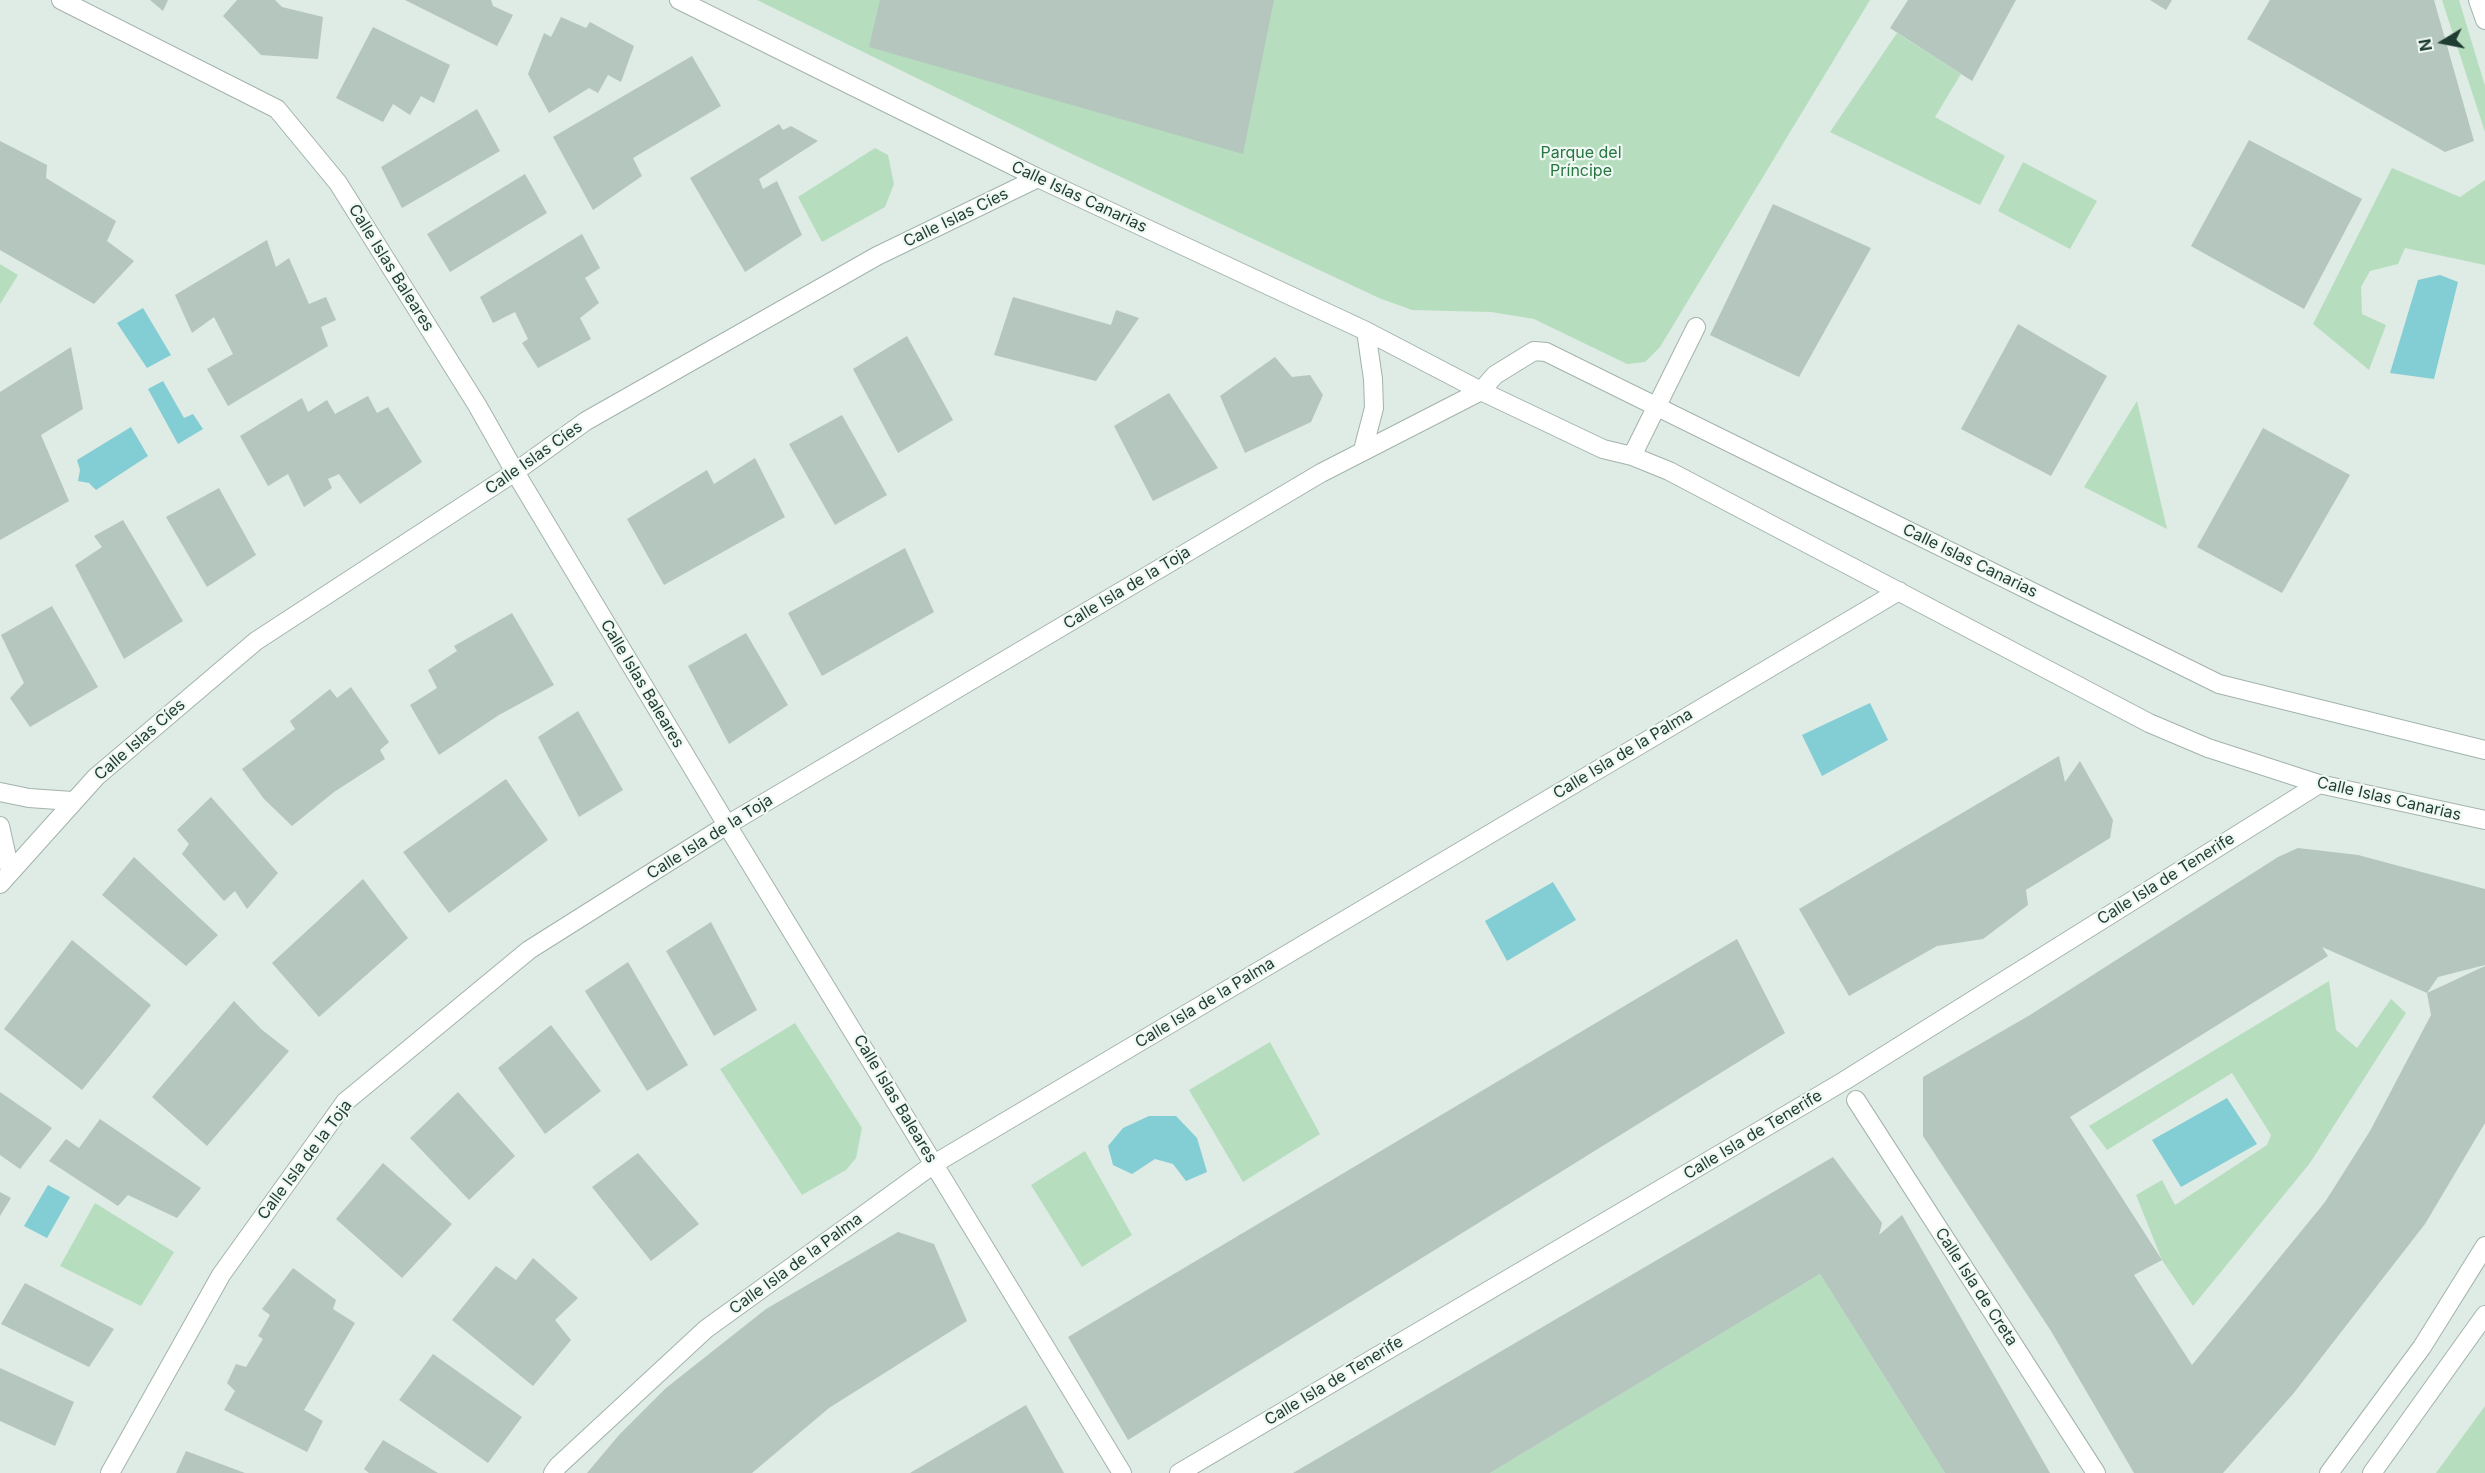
<!DOCTYPE html>
<html>
<head>
<meta charset="utf-8">
<style>
  body { margin:0 }
  #map { position:relative; width:2485px; height:1473px; overflow:hidden; background:#dfebe5; font-family:Inter,sans-serif }
  canvas { display:block }
  .north { position:absolute; left:2413px; top:12px; width:60px; height:60px; -webkit-text-stroke:4px #eff8f3; paint-order:stroke; rotate:260deg; font-size:16px; font-weight:700; line-height:24px; text-align:center; color:#1f3c32 }
  .north::after { content:''; display:block; margin:auto; width:21px; height:27px; background:#1f3c32; clip-path:polygon(50% 0,100% 100%,50% 72%,0 100%) }
</style>
</head>
<body>
<div id="map">
<canvas width="2485" height="1473"></canvas>
<div class="north">N</div>
</div>
<script>
const g = document.querySelector('canvas').getContext('2d');
g.lineJoin = 'round';
function fill(path, color) { g.fillStyle = color; g.fill(path, 'evenodd'); }
const toPath = rows => new Path2D(rows.map(r => 'M' + r).join(''));
function stroke(path, color, width, dash) { g.strokeStyle = color; g.lineWidth = width; g.lineCap = dash ? 'butt' : 'round'; g.setLineDash(dash || []); g.stroke(path); }
function drawText(font, color, halo, rows, align = 'center') {
  g.font = font + ' Inter,sans-serif'; g.lineWidth = 4.5; g.setLineDash([]); g.textBaseline = 'middle'; g.strokeStyle = halo; g.fillStyle = color; for (const [text, x, y, turn = 0] of rows) {
    g.save(); g.translate(x, y); g.rotate((+turn || 0) * Math.PI / 180); g.textAlign = isNaN(turn) ? turn : align; if (halo) g.strokeText(text, 0, 0); g.fillText(text, 0, 0); g.restore();
  }
}
fill(toPath([
  [757,0,1870,0,1660,347,1645,362,1627,364,1534,319,1491,312,1412,310,1379,298,1072,154],
  [2442,0,2459,0,2485,86,2485,132],
  [1897,33,1961,74,1935,117,2005,156,1980,205,1830,132],
  [875,148,888,155,894,184,885,207,822,242,798,197],
  [2023,162,2097,201,2070,249,1998,211],
  [2392,168,2460,197,2485,180,2485,265,2405,248,2398,264,2370,271,2361,287,2362,314,2386,325,2369,370,2313,324],
  [0,264,18,275,0,304],
  [2137,401,2167,529,2084,487],
  [2329,981,2336,1030,2357,1048,2391,999,2406,1013,2310,1163,2193,1306,2162,1260,2136,1195,2162,1180,2175,1205,2267,1145,2271,1135,2232,1073,2107,1150,2089,1126],
  [795,1023,862,1128,856,1158,846,1170,802,1195,720,1069],
  [1270,1042,1320,1134,1243,1182,1189,1090],
  [1085,1151,1132,1235,1082,1267,1031,1185],
  [95,1203,174,1252,141,1306,60,1266],
  [1820,1274,1945,1473,1490,1473],
  [2485,1406,2485,1473,2436,1473]
]), '#b6debe');
fill(toPath([
  [2440,275,2458,282,2434,379,2390,373,2418,280],
  [143,308,171,355,147,368,117,323],
  [163,381,184,418,193,414,203,429,178,444,148,389],
  [131,427,148,456,96,490,89,483,78,481,80,470,77,460],
  [1870,703,1888,740,1822,776,1802,735],
  [1553,882,1576,920,1507,961,1485,921],
  [2227,1098,2257,1144,2181,1187,2152,1140],
  [1149,1116,1176,1116,1197,1138,1207,1172,1186,1181,1173,1164,1155,1159,1132,1174,1113,1165,1108,1146,1123,1128],
  [48,1185,70,1197,47,1238,24,1226]
]), '#83cdd4');
fill(toPath([
  [150,0,168,0,163,11],
  [237,0,275,0,282,7,323,17,318,59,261,55,223,16],
  [405,0,491,0,493,6,513,15,497,46],
  [880,0,1274,0,1243,154,869,47],
  [1908,0,2016,0,1972,81,1890,28],
  [2150,0,2172,0,2166,10],
  [2270,0,2434,0,2474,141,2445,152,2247,39],
  [561,17,586,28,590,22,634,46,621,82,608,75,598,93,589,88,549,113,528,74,544,33,551,37],
  [373,27,450,65,434,103,421,96,410,115,393,104,383,122,336,98],
  [692,56,721,106,633,158,642,176,593,210,553,137],
  [477,109,500,151,402,208,381,167],
  [779,124,783,130,791,126,818,141,759,179,763,189,777,181,802,235,745,272,690,178],
  [2249,140,2362,199,2304,309,2191,246],
  [0,141,47,165,46,178,116,221,107,241,134,261,94,304,0,250],
  [525,174,547,213,450,272,427,234],
  [1773,204,1871,248,1799,377,1710,335],
  [582,234,600,268,585,278,599,303,580,318,591,339,538,368,522,343,528,339,515,312,493,323,480,297],
  [267,240,276,267,289,258,309,304,326,297,336,320,321,327,328,346,228,406,207,369,233,354,214,317,192,333,175,295],
  [1013,297,1111,325,1116,310,1139,318,1096,381,994,355],
  [2018,324,2107,376,2051,476,1961,429],
  [907,336,953,420,898,453,853,369],
  [71,347,83,409,41,435,69,501,0,540,0,392],
  [1275,357,1292,377,1310,375,1323,395,1311,422,1245,453,1220,396],
  [1169,393,1218,468,1153,501,1114,426],
  [368,396,377,413,388,407,422,462,360,504,339,474,328,479,332,488,304,507,288,474,268,486,240,436,302,398,308,412,327,400,335,414],
  [842,415,887,495,835,525,789,444],
  [2263,428,2350,475,2282,593,2197,547],
  [755,458,785,517,664,585,627,519,707,470,714,484],
  [219,488,256,555,207,587,166,517],
  [123,520,183,621,124,659,75,565,102,547,94,536],
  [905,548,934,612,822,676,788,613],
  [52,606,98,687,30,727,10,698,24,683,1,635],
  [512,613,554,685,499,715,439,755,410,705,437,688,428,670,457,651,454,646],
  [746,633,788,705,729,744,688,666],
  [351,687,389,742,380,750,385,759,334,792,292,826,264,799,242,769,295,729,290,721,330,689,337,698],
  [578,711,623,790,579,817,538,737],
  [2059,756,2065,782,2080,761,2113,820,2110,838,2026,890,2028,905,1983,939,1937,946,1849,996,1799,909],
  [506,779,548,840,449,913,403,852],
  [211,797,278,873,247,909,235,891,224,901,182,854,189,844,177,830],
  [2298,848,2358,855,2485,889,2485,965,2438,977,2427,993,2322,947,2328,956,2070,1117,2162,1260,2134,1275,2192,1365,2325,1202,2370,1131,2431,1015,2427,993,2485,966,2485,1123,2425,1224,2293,1394,2223,1473,2134,1473,2051,1331,1923,1136,1923,1077,2030,1015,2278,857],
  [134,857,218,935,186,966,102,895],
  [363,879,408,938,319,1017,272,963],
  [711,922,757,1010,714,1036,666,951],
  [1737,939,1785,1033,1128,1440,1068,1337],
  [72,940,151,1005,82,1090,4,1029],
  [628,962,688,1065,647,1091,585,991],
  [234,1001,261,1029,289,1051,207,1146,152,1097],
  [551,1025,601,1091,545,1134,498,1068],
  [0,1092,52,1128,20,1169,0,1155],
  [458,1092,515,1156,469,1200,410,1138],
  [100,1119,201,1188,177,1218,128,1195,118,1206,49,1161,66,1139,79,1148],
  [638,1153,699,1224,651,1261,592,1187],
  [1833,1157,1882,1223,1879,1235,1902,1215,2050,1473,1945,1473,1820,1274,1490,1473,1293,1473],
  [383,1163,452,1224,402,1278,336,1219],
  [0,1192,11,1198,0,1216],
  [898,1232,934,1244,967,1321,829,1408,752,1473,587,1473,619,1435,666,1388,766,1309],
  [533,1258,578,1298,555,1320,571,1340,533,1386,452,1320,496,1266,516,1280],
  [293,1268,336,1300,333,1309,355,1323,304,1410,323,1421,307,1452,224,1410,235,1391,227,1383,236,1364,246,1367,263,1339,258,1336,270,1315,262,1309],
  [25,1283,114,1329,89,1367,1,1324],
  [433,1354,522,1417,488,1463,399,1400],
  [0,1368,74,1402,55,1446,0,1421],
  [1026,1405,1064,1473,910,1473],
  [383,1440,438,1473,369,1473,364,1469],
  [186,1451,245,1473,176,1473]
]), '#b4c6be');
const minor = toPath([
  [61,0,277,109,338,183,477,405,515,472,727,825,1122,1473],
  [679,0,1038,178,1366,331,1481,391,1603,449,1632,456,1669,471,2149,723,2208,748,2319,784,2485,820],
  [2478,0,2485,20],
  [1363,450,1374,408,1373,379,1366,331],
  [1632,456,1696,327],
  [0,792,29,798,72,801],
  [0,826,10,871],
  [0,884,96,777,256,641,515,472,586,421,877,256,1038,178],
  [1856,1100,2096,1473],
  [110,1473,221,1275,345,1102,529,950,727,825,1321,473,1481,391,1495,375,1534,351,1546,352,2219,684,2485,750],
  [553,1473,558,1466,706,1329,934,1164,1899,591],
  [1179,1473,1844,1081,2319,784],
  [2329,1473,2422,1347,2485,1246],
  [2372,1473,2485,1315]
]);
stroke(minor, '#a2b3ac', 20);
stroke(minor, '#fff', 18);
drawText('16px', '#277540', '#eff8f3', [
  ["Parque del",1581,153],
  ["Príncipe",1581,171]
]);
drawText('16px', '#1f3c32', '#eff8f3', [
  ["Calle Islas Canarias",1079,197,25],
  ["Calle Islas Cíes",956,218,-26],
  ["Calle Islas Baleares",391,268,58],
  ["Calle Islas Cíes",534,458,-35],
  ["Calle Islas Canarias",1970,561,26],
  ["Calle Isla de la Toja",1127,588,-31],
  ["Calle Islas Baleares",642,684,59],
  ["Calle Islas Cíes",140,740,-41],
  ["Calle Isla de la Palma",1623,754,-31],
  ["Calle Islas Canarias",2389,799,13],
  ["Calle Isla de la Toja",710,837,-32],
  ["Calle Isla de Tenerife",2166,879,-32],
  ["Calle Isla de la Palma",1205,1003,-31],
  ["Calle Islas Baleares",895,1099,59],
  ["Calle Isla de Tenerife",1753,1135,-31],
  ["Calle Isla de la Toja",305,1160,-53],
  ["Calle Isla de la Palma",796,1264,-36],
  ["Calle Isla de Creta",1976,1287,57],
  ["Calle Isla de Tenerife",1334,1381,-31]
]);
</script>
</body>
</html>
